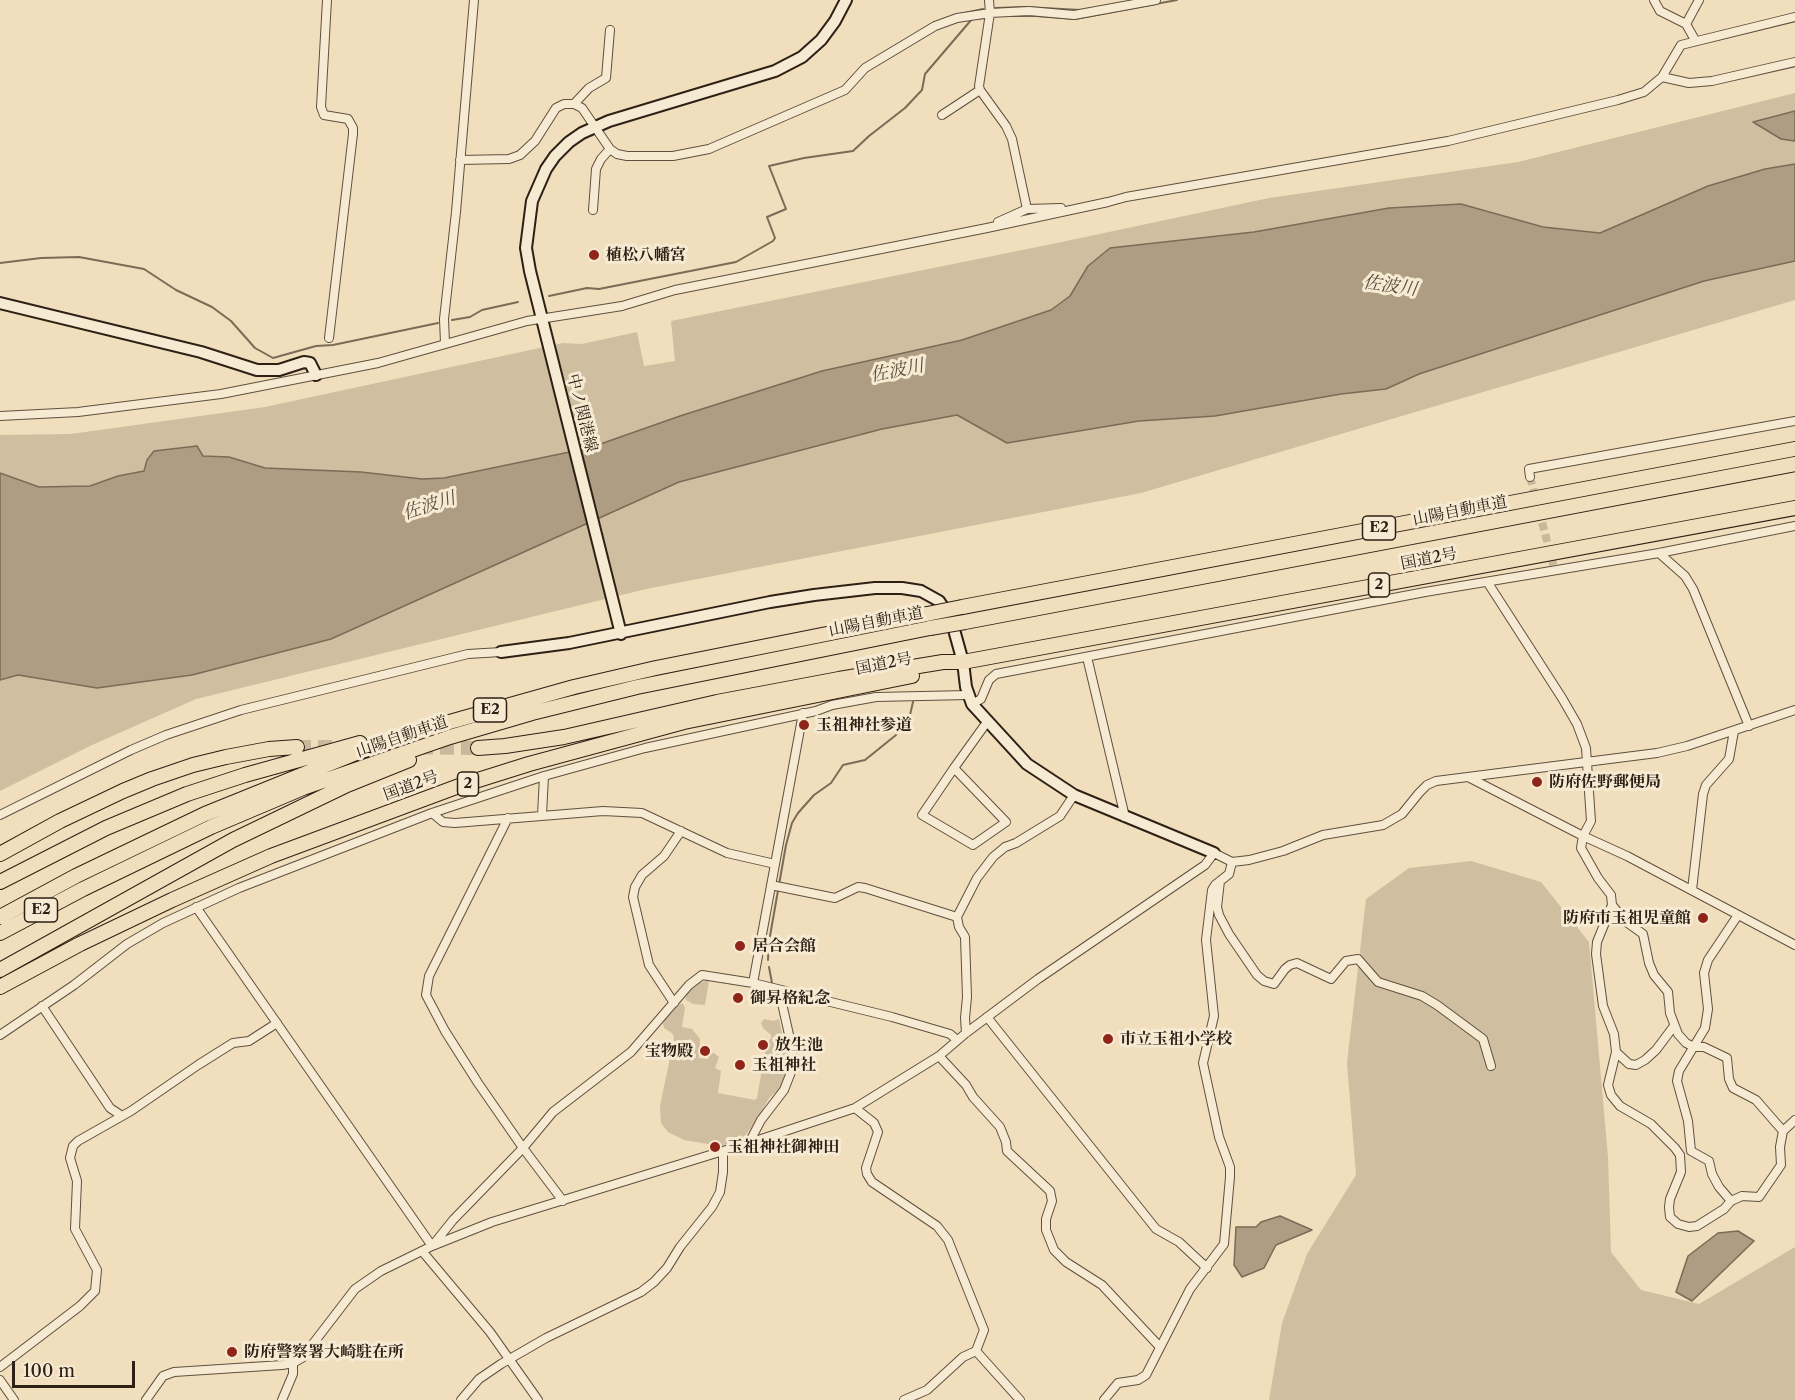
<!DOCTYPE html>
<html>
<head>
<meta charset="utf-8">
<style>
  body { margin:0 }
  #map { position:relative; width:1795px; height:1400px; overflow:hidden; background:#f1debc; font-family:"Libre Caslon Text",serif }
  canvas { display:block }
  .scale { position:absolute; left:12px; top:1361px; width:123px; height:27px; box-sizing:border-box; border:3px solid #2e2015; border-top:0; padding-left:8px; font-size:18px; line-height:21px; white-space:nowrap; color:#2e2015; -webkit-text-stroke:4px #f6ead3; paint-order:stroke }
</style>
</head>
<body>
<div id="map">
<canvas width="1795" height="1400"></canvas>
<div class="scale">100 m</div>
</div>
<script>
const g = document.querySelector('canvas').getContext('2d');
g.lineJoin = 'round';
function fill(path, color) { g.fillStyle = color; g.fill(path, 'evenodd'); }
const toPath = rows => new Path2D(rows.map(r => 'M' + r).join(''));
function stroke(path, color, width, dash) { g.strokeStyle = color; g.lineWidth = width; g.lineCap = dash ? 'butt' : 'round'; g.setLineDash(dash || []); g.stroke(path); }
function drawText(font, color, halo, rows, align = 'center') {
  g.font = font + ' "Libre Caslon Text","Noto Serif JP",serif'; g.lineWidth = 6; g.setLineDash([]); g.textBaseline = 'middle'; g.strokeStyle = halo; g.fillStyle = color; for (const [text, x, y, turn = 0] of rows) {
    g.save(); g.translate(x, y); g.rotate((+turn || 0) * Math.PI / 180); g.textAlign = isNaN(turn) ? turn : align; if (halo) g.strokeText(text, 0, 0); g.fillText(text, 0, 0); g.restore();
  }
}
fill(toPath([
  [1795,93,1795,111,1753,122,1781,139,1795,141,1795,164,1765,169,1708,186,1600,233,1543,227,1461,204,1389,208,1254,232,1088,266,1070,296,1051,310,962,340,822,371,680,416,589,448,514,465,444,478,422,479,361,472,265,468,229,457,203,456,147,460,144,471,118,476,90,486,39,487,0,473,0,435,71,434,265,407,563,343,582,344,637,332,644,366,675,361,671,321,1057,243,1269,198,1518,162],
  [1795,261,1795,300,1141,493,646,589,196,699,92,745,0,791,0,680,18,675,97,688,192,675,331,639,679,482,882,429,957,415,1007,443,1139,421,1215,416,1341,394,1385,389,1419,374,1704,281],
  [1471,861,1541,882,1589,942,1608,1157,1611,1252,1641,1290,1699,1304,1795,1247,1795,1400,1269,1400,1282,1323,1307,1254,1356,1175,1347,1063,1366,899,1409,868],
  [707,980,709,981,705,1005,693,1004,686,1000,685,994,692,986],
  [677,1003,683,1004,685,1008,682,1027,692,1029,700,1039,699,1058,708,1059,710,1054,714,1053,719,1057,715,1068,721,1071,718,1093,755,1100,757,1098,766,1045,771,1038,771,1035,763,1028,761,1023,764,1019,773,1021,779,1019,789,1067,781,1088,769,1098,757,1120,741,1141,720,1146,684,1140,668,1132,661,1123,660,1106,674,1039,673,1034,664,1028,663,1024,665,1018]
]), '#d0bea0');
const water = toPath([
  [1795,111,1795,141,1781,139,1753,122,1795,111],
  [1795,164,1795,261,1704,281,1419,374,1386,389,1341,394,1215,416,1139,421,1007,443,957,415,882,429,679,482,331,639,192,675,97,688,18,675,0,680,0,473,39,487,90,486,118,476,144,471,147,460,154,451,197,446,203,456,229,457,265,468,361,472,422,479,444,478,589,448,680,416,822,371,962,340,1051,310,1070,296,1088,266,1110,248,1254,232,1389,208,1461,204,1543,227,1600,233,1708,186,1765,169,1795,164],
  [1280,1216,1312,1230,1276,1245,1264,1268,1242,1277,1234,1265,1236,1227,1256,1227,1261,1222,1280,1216],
  [1738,1231,1754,1241,1692,1301,1676,1292,1688,1256,1718,1233,1738,1231]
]);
fill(water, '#af9d83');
stroke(water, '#7b6b57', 1.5);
stroke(toPath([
  [996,8,1025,7,1080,10],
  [960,14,983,9],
  [996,16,1036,16,1075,19,1177,0],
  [0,263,41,258,79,257,144,269,176,290,212,307,231,321,255,348,273,358,316,346,333,345,438,323],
  [549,296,587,288,599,289,736,262,773,241,775,238,767,217,786,209,769,166,804,158,853,151,869,136,905,108,922,90,925,74,972,19,984,18],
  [452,320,470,317,482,310,518,302],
  [770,936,786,845,792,823,798,813,814,795,831,783,843,765,865,760,896,735,910,715,913,702],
  [768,960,769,941],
  [769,967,772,983]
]), '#7b6b57', 2);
stroke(toPath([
  [1530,477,1536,499],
  [1539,511,1555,571]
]), '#cab89b', 8, [8, 4]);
stroke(toPath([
  [297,747,337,747],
  [377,747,478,748]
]), '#cab89b', 14, [14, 7]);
const street = toPath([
  [327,0,321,107,324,115,348,119,353,128,353,134,329,338],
  [989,0,990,13,979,86,980,90,1006,126,1012,139,1027,209],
  [1654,0,1660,11,1686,24,1695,40],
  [1686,24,1699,0],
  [1662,77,1689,83,1712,81,1795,62],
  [574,104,589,88,606,78,610,30],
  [942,115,980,90],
  [460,160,509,159,520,155,535,141,556,108,564,104,574,104,582,108,610,149,617,154,627,156,673,156,709,149,845,90,865,68,935,26,957,18,990,13,1029,11,1074,15,1156,0],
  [593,210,596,169,601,159,610,149],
  [998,222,1027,209,1061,208],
  [445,343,444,319,456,212,474,0],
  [0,416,78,412,221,394,378,363,527,321,622,306,675,290,987,228,1108,202,1126,197,1448,141,1618,100,1644,92,1662,77,1681,45,1795,17],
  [1530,477,1529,469,1795,421],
  [1659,553,1685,576,1693,589,1749,726],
  [1488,583,1562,698,1577,724,1586,748,1591,821,1583,836,1581,848,1598,878,1611,895,1612,905,1597,942,1596,954,1603,1006,1614,1034,1616,1052,1608,1085,1611,1095,1620,1106,1651,1124,1675,1148,1680,1155,1681,1172,1670,1199,1669,1207,1670,1217,1678,1224,1689,1227,1697,1226,1724,1209,1731,1201,1742,1196,1759,1197,1781,1165,1780,1147,1783,1131],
  [1087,657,1125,817],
  [972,704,981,699,989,680,996,674,1425,592,1659,553,1795,526],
  [954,768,1006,822,973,845,922,815,954,768,987,722],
  [1470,778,1583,836,1627,856,1795,945],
  [432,813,443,822,455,823,603,811,642,813,727,853,775,864],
  [0,815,131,750,166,735,241,710,468,654,501,652],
  [542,815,544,776],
  [508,818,429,976,426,995,445,1031,478,1083,523,1148,563,1201],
  [1220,881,1217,907,1219,915,1229,934,1257,975,1264,981,1274,984,1285,969,1290,965,1297,963,1331,979,1346,961,1358,959,1378,982,1422,996,1437,1005,1483,1039,1491,1066],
  [771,885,835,898,858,887,865,888,957,917],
  [1692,890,1703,794,1706,785,1729,759,1734,731],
  [1612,905,1625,921,1643,934,1649,963,1654,975,1668,992,1670,1013,1678,1034,1686,1043,1694,1047,1704,1047,1727,1058,1729,1079,1733,1088,1756,1100,1783,1131,1795,1120],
  [196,907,432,1246],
  [753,983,803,713],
  [674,1003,649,965,633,897,635,887,642,875,664,856,681,831],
  [42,1006,110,1108,122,1116],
  [987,1017,1156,1229,1179,1242,1207,1268],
  [966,1033,965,1018,967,997,965,937,959,927,957,917,977,878,993,857,1005,847,1016,843,1060,816,1074,795],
  [0,1035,74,985,127,944,163,923,239,888,432,813,544,776,645,748,816,711,832,705,876,697,968,695],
  [1616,1052,1629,1064,1636,1065,1645,1060,1656,1050,1674,1026],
  [939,1056,966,1085,973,1097,1000,1127,1006,1142,1007,1151,1050,1191,1052,1201,1046,1219,1046,1230,1054,1250,1066,1262,1102,1285,1159,1346],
  [855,1108,874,1123,878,1132,866,1168,867,1174,872,1182,937,1226,948,1240,984,1330,976,1351,963,1357,927,1390,904,1400],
  [749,1143,761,1120,784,1090,793,1067,792,1048,779,990],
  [1731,1201,1719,1187,1712,1174,1709,1161,1691,1151,1688,1121,1677,1081,1679,1071,1705,1028,1708,1009,1704,973,1708,960,1738,915],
  [433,1245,453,1220,523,1148,553,1112,631,1052,689,985,702,975,753,983,892,1017,950,1034,957,1040],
  [422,1251,490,1332,538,1400],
  [976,1351,1020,1400],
  [0,1367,80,1306,95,1291,97,1270,75,1229,77,1181,70,1158,73,1146,78,1141,131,1111,198,1065,233,1043,249,1041,277,1023],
  [0,1380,14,1400],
  [146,1400,163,1376,174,1372,282,1365,293,1363,302,1358,355,1289,381,1271,432,1246,492,1222,749,1143,855,1108,939,1056,966,1033,1038,979,1205,865,1214,853,1232,862,1249,860,1283,851,1323,835,1383,825,1402,814,1419,793,1427,785,1436,781,1657,753,1687,746,1795,710],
  [282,1400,293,1374,293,1363],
  [461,1400,479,1379,501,1364,546,1338,641,1292,654,1282,667,1268,680,1247,712,1207,720,1192,723,1172,723,1152],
  [1104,1400,1118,1383,1138,1380,1146,1375,1190,1289,1224,1244,1230,1177,1230,1167,1219,1137,1203,1063,1214,1016,1206,940,1212,890,1215,885,1229,874,1232,862]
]);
const secondary = toPath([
  [0,303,201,352,257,370,279,370,304,362,310,363,316,375],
  [621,634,530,271,526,248,532,201,546,169,555,156,569,142,582,133,609,121,775,71,802,57,821,40,835,21,846,0],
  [501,652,569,643,770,602,814,595,875,588,902,588,921,591,939,601,951,619,963,662,966,687,972,704,1027,764,1074,795,1214,853]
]);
const highway = toPath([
  [962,607,1795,449],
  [965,622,1795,464],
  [478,748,505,746,564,737,717,702,839,679,943,662,963,662,1795,508],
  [0,854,60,821,123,791,152,779,193,765,226,757,269,749,297,747],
  [0,882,106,828,187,794,245,775,360,743],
  [0,917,76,876,205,814,361,751,446,723,574,687,656,668,927,614],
  [0,933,83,889,211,827,303,788,450,737,532,713,637,687,930,628],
  [0,970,233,840,347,785,409,760],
  [0,987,80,944,172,900,271,856,459,786,529,764,684,722,912,676]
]);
stroke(street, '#5f503f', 10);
stroke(secondary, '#2e2015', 14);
stroke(highway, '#2e2015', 16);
stroke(street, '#f6ead3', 8);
stroke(secondary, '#f6ead3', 10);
stroke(highway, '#f1debc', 14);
const highwayBridge = toPath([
  [927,614,962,607],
  [930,628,965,622]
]);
stroke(highwayBridge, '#2e2015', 16, []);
stroke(highwayBridge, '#f1debc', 14);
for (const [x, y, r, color] of [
  [594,255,6,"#8f2418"],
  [804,725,6,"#8f2418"],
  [1537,782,6,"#8f2418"],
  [1703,918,6,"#8f2418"],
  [740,946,6,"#8f2418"],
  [738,998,6,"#8f2418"],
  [1108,1039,6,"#8f2418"],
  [763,1045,6,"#8f2418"],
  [705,1051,6,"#8f2418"],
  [740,1065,6,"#8f2418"],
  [715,1147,6,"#8f2418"],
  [232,1352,6,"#8f2418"]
]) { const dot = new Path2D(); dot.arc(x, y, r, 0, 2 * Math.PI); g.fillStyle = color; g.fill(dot); stroke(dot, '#f6ead3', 2); }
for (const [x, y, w] of [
  [1379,528,33],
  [1379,585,21],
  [490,710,33],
  [468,784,21],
  [41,910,33]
]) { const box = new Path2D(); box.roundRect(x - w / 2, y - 12, w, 24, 4.5); g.fillStyle = '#f6ead3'; g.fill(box); stroke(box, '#2e2015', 1.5); }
drawText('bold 15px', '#2e2015', null, [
  ["E2",1379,528],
  ["2",1379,585],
  ["E2",490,710],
  ["2",468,784],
  ["E2",41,910]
]);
drawText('bold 16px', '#2e2015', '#f6ead3', [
  ["植松八幡宮",606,255],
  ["玉祖神社参道",816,725],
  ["防府佐野郵便局",1549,782],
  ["防府市玉祖児童館",1691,918,"right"],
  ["居合会館",752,946],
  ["御昇格紀念",750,998],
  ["市立玉祖小学校",1120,1039],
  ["放生池",775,1045],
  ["宝物殿",693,1051,"right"],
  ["玉祖神社",752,1065],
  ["玉祖神社御神田",727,1147],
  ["防府警察署大崎駐在所",244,1352]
], 'left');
drawText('16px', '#2e2015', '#f6ead3', [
  ["中ノ関港線",582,413,76],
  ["山陽自動車道",1460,511,-11],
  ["国道2号",1429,559,-11],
  ["山陽自動車道",876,622,-11],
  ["国道2号",884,664,-11],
  ["山陽自動車道",402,737,-19],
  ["国道2号",411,786,-20]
]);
drawText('italic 18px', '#5b4c3c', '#f6ead3', [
  ["佐波川",1390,286,8],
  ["佐波川",897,371,-11],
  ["佐波川",429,506,-18]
]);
</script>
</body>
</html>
